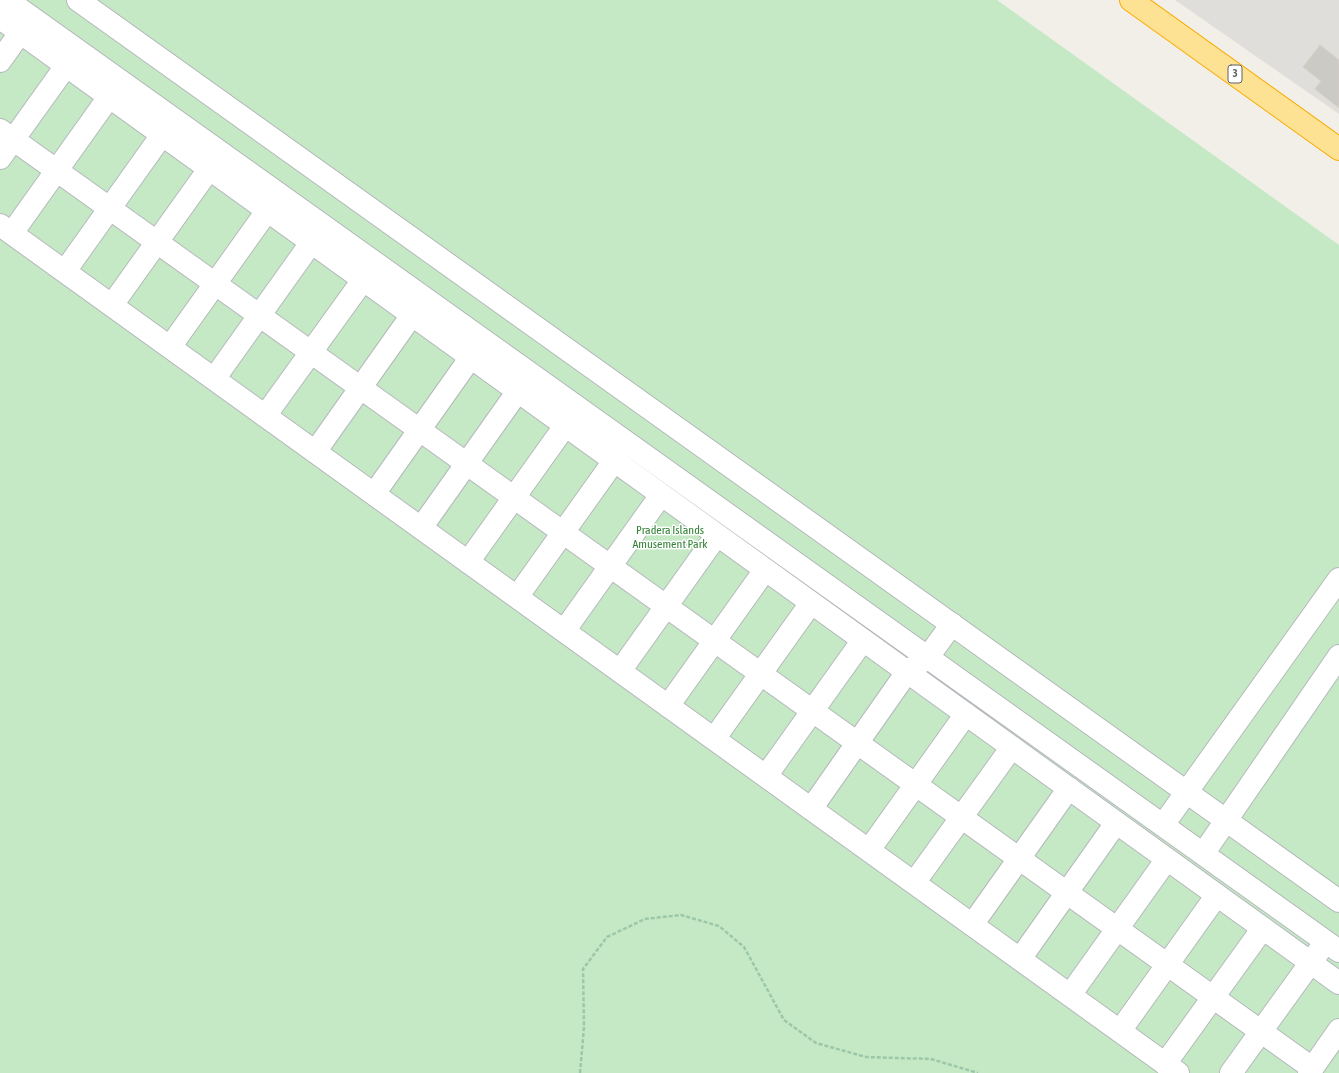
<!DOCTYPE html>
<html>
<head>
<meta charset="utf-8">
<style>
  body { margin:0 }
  canvas { display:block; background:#f1efe8 }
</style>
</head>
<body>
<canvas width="1339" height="1073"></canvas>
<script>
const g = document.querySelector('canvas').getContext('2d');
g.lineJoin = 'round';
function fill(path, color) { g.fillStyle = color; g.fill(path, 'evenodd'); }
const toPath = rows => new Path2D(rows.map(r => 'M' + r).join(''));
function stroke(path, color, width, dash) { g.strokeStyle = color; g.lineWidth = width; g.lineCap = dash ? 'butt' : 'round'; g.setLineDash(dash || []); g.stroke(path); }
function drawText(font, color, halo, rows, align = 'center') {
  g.font = font + ' "Asap Condensed",sans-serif'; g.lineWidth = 3; g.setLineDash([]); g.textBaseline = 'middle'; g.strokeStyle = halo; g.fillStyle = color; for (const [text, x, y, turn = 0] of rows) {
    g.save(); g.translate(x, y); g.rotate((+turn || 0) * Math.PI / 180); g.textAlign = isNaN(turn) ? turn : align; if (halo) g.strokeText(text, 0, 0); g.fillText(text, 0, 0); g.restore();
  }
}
fill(toPath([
  [1175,0,1339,0,1339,114]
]), '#e0deda');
fill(toPath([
  [0,0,997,0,1339,245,1339,1073,0,1073]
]), '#c5e8c5');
const building = toPath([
  [1320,45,1339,60,1339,108,1315,89,1321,81,1303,67,1320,45]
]);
fill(building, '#cccac5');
stroke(building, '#d6d1c6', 1);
const minor = toPath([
  [7,0,1339,951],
  [78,0,1339,901],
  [0,18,1339,983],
  [0,61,20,33],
  [0,130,1312,1068],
  [0,158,66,66],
  [0,225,1178,1073],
  [12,233,109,97],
  [65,271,162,135],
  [112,305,217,158],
  [170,347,267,211],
  [214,379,311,243],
  [265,416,363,280],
  [315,452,412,315],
  [374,494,471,357],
  [421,528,518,391],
  [468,562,565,426],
  [517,597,614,461],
  [564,631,661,495],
  [620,671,717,535],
  [668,706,765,570],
  [714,739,811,603],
  [766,776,863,640],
  [811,809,907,672,928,657,952,624],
  [1163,825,1339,579],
  [869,850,966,714],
  [1203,854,1339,656],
  [914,883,1012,747],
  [972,925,1069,788],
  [1020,959,1116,823],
  [1070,995,1167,859],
  [1120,1031,1217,895],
  [1165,1064,1263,928],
  [1231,1073,1319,951],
  [1309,1073,1339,1030]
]);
const highway = toPath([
  [1131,0,1339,149]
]);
stroke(minor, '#b5b8bc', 24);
stroke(highway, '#f9ab00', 24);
stroke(toPath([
  [580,1073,584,1027,583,969,607,937,645,919,681,915,719,926,744,947,784,1020,816,1043,866,1057,931,1059,978,1073]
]), '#9cc7a9', 2.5, [4, 2]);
stroke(minor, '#fff', 22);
stroke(highway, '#fde293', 22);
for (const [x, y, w] of [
  [1235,74,14]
]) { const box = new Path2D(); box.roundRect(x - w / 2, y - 9, w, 18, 3); g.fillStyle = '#fff'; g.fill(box); stroke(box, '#5f6368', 1); }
drawText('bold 11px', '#5f6368', null, [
  ["3",1235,74]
]);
drawText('12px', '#348238', '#fff', [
  ["Pradera Islands",670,530],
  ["Amusement Park",670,544]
]);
</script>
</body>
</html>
